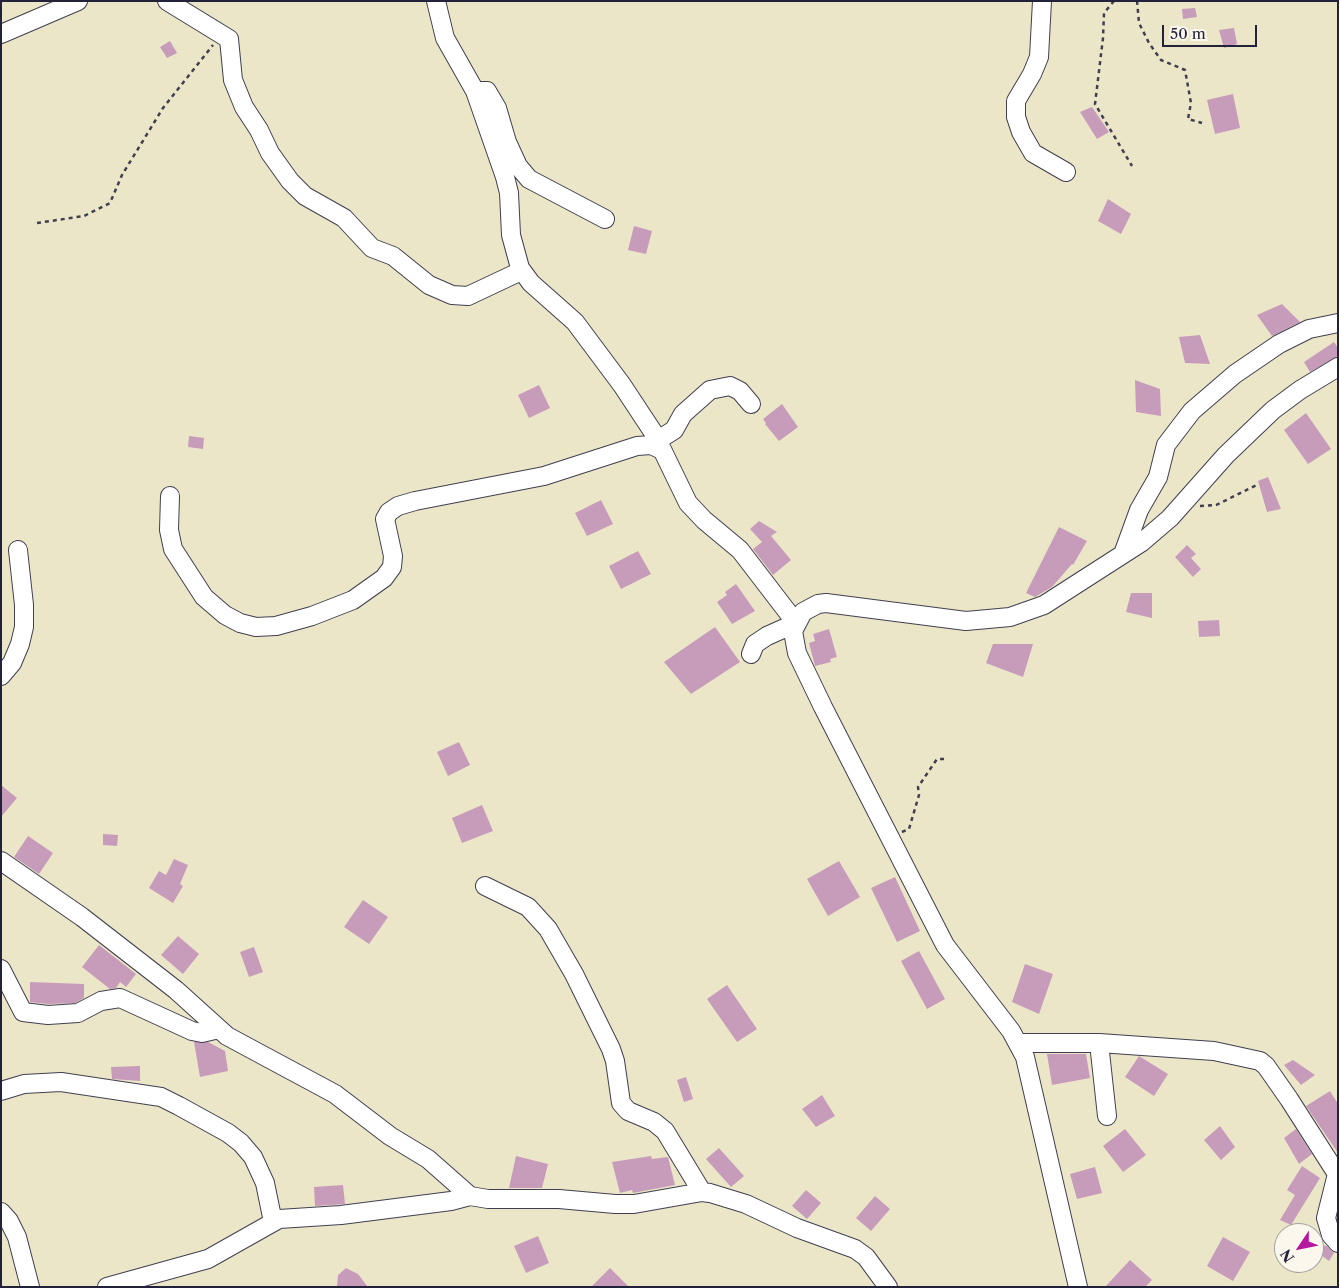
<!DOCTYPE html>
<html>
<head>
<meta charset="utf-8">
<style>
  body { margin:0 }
  #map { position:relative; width:1339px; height:1288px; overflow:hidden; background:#ece6c8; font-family:"Libre Caslon Text",serif }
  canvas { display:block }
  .frame { position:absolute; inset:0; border:2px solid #22223b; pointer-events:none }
  .north { position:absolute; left:1274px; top:1223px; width:50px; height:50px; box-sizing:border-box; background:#fbf7ec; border:1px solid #a4a2a5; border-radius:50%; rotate:236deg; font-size:14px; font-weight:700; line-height:20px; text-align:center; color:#22223b }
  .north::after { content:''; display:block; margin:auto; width:18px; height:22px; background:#b5179e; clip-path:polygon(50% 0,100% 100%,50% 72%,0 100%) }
  .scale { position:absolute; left:1162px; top:25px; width:95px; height:22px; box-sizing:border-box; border:2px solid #22223b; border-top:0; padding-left:6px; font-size:15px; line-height:18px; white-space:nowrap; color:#22223b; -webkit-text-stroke:4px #fbf7ec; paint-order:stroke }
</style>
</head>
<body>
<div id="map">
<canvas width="1339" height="1288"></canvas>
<div class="frame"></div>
<div class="north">N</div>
<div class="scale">50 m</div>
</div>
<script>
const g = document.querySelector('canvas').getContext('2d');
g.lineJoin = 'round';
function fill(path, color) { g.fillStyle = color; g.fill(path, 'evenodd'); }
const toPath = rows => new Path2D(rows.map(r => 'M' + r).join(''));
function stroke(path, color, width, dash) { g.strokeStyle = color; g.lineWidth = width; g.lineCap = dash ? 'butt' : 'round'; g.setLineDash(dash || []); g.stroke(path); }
fill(toPath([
  [1195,8,1197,17,1183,19,1182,9],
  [1234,28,1237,44,1224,48,1219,30],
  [170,41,177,53,167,58,160,47],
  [1233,94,1240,128,1215,134,1207,100],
  [1092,107,1109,132,1097,139,1080,112],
  [1108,199,1131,214,1121,234,1098,221],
  [634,226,652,231,646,254,628,250],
  [1282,304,1300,322,1272,336,1257,315],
  [1200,335,1210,364,1185,363,1179,337],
  [1334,342,1338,348,1338,356,1310,372,1304,362],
  [1135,380,1160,389,1161,416,1136,412],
  [539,385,550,408,529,418,518,395],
  [782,404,798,427,779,441,765,424,766,423,763,419],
  [1306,413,1331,449,1308,464,1284,430],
  [189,436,204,438,203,449,188,447],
  [1268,477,1281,509,1267,512,1258,481],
  [601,500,613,524,587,536,575,513],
  [759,521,777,532,771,536,791,560,773,575,753,549,762,542,750,529],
  [1059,527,1087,541,1073,565,1072,564,1052,587,1035,597,1026,593],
  [1187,545,1196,554,1191,558,1201,569,1193,577,1175,557],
  [638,551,651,574,621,589,609,566],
  [736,584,755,611,732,624,717,602,727,595,725,592],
  [1131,593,1152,593,1152,618,1126,612],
  [1219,620,1220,636,1199,637,1198,621],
  [715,627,740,662,691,694,664,662],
  [829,629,837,657,830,659,831,662,815,666,809,643,815,641,813,634],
  [993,644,1033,644,1023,677,986,663],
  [459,742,470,765,448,776,437,752],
  [1,785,17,798,1,817],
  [482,805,493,831,462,843,452,818],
  [103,834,118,835,117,846,103,845],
  [28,836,53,853,39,874,14,857],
  [174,859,188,865,180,884,183,886,173,903,149,888,159,871,166,875],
  [839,861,860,897,828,916,807,879],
  [895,877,920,931,897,942,871,888],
  [363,900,388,917,369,944,344,927],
  [178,936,199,954,183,974,161,955],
  [99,945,136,974,126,987,120,982,116,988,110,989,82,967],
  [254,947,263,972,249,977,240,952],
  [919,951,945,999,927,1009,901,961],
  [1025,964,1053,974,1039,1014,1012,1002],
  [30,982,84,984,84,998,75,1003,48,1004,30,1002],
  [727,985,757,1029,737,1042,707,999],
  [194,1042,208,1042,225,1051,228,1071,200,1077],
  [1047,1054,1086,1054,1090,1078,1052,1085],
  [1139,1056,1168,1074,1154,1096,1125,1077],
  [1293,1060,1315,1075,1301,1085,1284,1065],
  [140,1066,140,1081,112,1079,111,1067],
  [686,1077,693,1099,684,1102,677,1080],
  [1330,1091,1338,1104,1338,1153,1306,1106],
  [822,1095,835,1116,816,1127,802,1109],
  [1220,1126,1235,1147,1221,1160,1204,1140],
  [1125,1129,1146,1155,1123,1172,1103,1146],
  [1296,1129,1312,1154,1299,1164,1284,1138],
  [719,1148,744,1176,731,1187,706,1159],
  [516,1156,548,1164,542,1188,509,1188],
  [651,1156,652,1159,668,1157,675,1185,633,1193,632,1190,620,1193,612,1162],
  [1302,1166,1320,1178,1291,1225,1280,1220,1295,1195,1287,1190],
  [1095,1167,1102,1193,1077,1199,1070,1174],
  [343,1185,345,1204,315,1206,314,1187],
  [806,1190,821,1203,807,1219,792,1206],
  [875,1196,890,1209,871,1231,856,1218],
  [538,1236,549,1263,526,1273,514,1246],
  [1223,1237,1250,1252,1233,1281,1207,1266],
  [1320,1245,1327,1246,1334,1253,1329,1261,1317,1252],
  [1130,1260,1152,1280,1145,1287,1105,1287],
  [346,1268,358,1274,368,1287,337,1287,338,1275],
  [610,1268,629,1287,591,1287]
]), '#c79cbb');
const minor = toPath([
  [167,1,229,39,233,80,244,107,259,130,270,153,290,181,305,196,344,218,372,248,393,256,429,285,452,295,468,296,521,271],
  [436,1,445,38,475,91,505,177,509,193,511,235,520,268,531,283,575,322,622,385,655,435,688,503,704,520,740,550,796,623,767,636,755,644,751,654],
  [1042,1,1039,57,1032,74,1016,101,1016,117,1021,132,1033,153,1066,172],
  [1,34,78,1],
  [475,91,487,91,497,108,507,142,518,166,529,179,605,219],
  [658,440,674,430,683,414,710,390,730,386,740,391,751,404],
  [170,496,169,530,173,549,204,597,225,615,240,623,256,627,276,626,312,616,353,600,384,578,392,567,393,556,385,519,389,512,398,506,415,501,544,476,637,446,651,445,662,450],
  [1123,554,1139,510,1158,477,1166,445,1192,411,1235,374,1279,344,1309,329,1338,323],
  [1,676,12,663,20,644,24,627,24,605,18,550],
  [1,861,82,917,176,990,227,1036,335,1094,390,1136,428,1159,470,1196,488,1199,559,1199,615,1204,634,1204,702,1192,710,1193,746,1204,797,1228,855,1249,866,1257,888,1287],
  [485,886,528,907,548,929,574,974,611,1049,615,1061,621,1103,628,1111,654,1122,665,1131,702,1192],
  [1,969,23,1012,48,1015,78,1013,101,1001,120,998,192,1031,202,1033,219,1029],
  [1018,1043,1099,1043,1214,1051,1260,1061,1266,1066,1289,1099,1337,1174,1326,1218,1331,1235,1338,1243],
  [1099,1043,1107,1116],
  [1,1091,24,1084,61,1082,161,1097,179,1106,228,1133,241,1143,253,1157,265,1183,273,1222],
  [1,1212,9,1221,17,1237,30,1287],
  [107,1287,208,1259,279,1219,341,1215,451,1201,470,1196],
  [1078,1287,1025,1057,1011,1031,945,945,823,707,797,653,793,631,803,612,818,604,826,603,966,621,1010,617,1044,605,1142,542,1170,518,1226,455,1273,410,1300,390,1338,367]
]);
stroke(minor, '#403f50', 20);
stroke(toPath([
  [1114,1,1104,13,1103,38,1095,104,1132,166],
  [1137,1,1139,23,1149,43,1161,60,1185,70,1191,103,1188,119,1202,123],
  [37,223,84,216,110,203,122,175,163,108,213,45],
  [1200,506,1216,505,1257,485],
  [902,832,909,829,919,795,918,787,937,759,945,759]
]), '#403f50', 2.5, [4, 4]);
stroke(minor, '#fff', 18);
</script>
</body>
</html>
